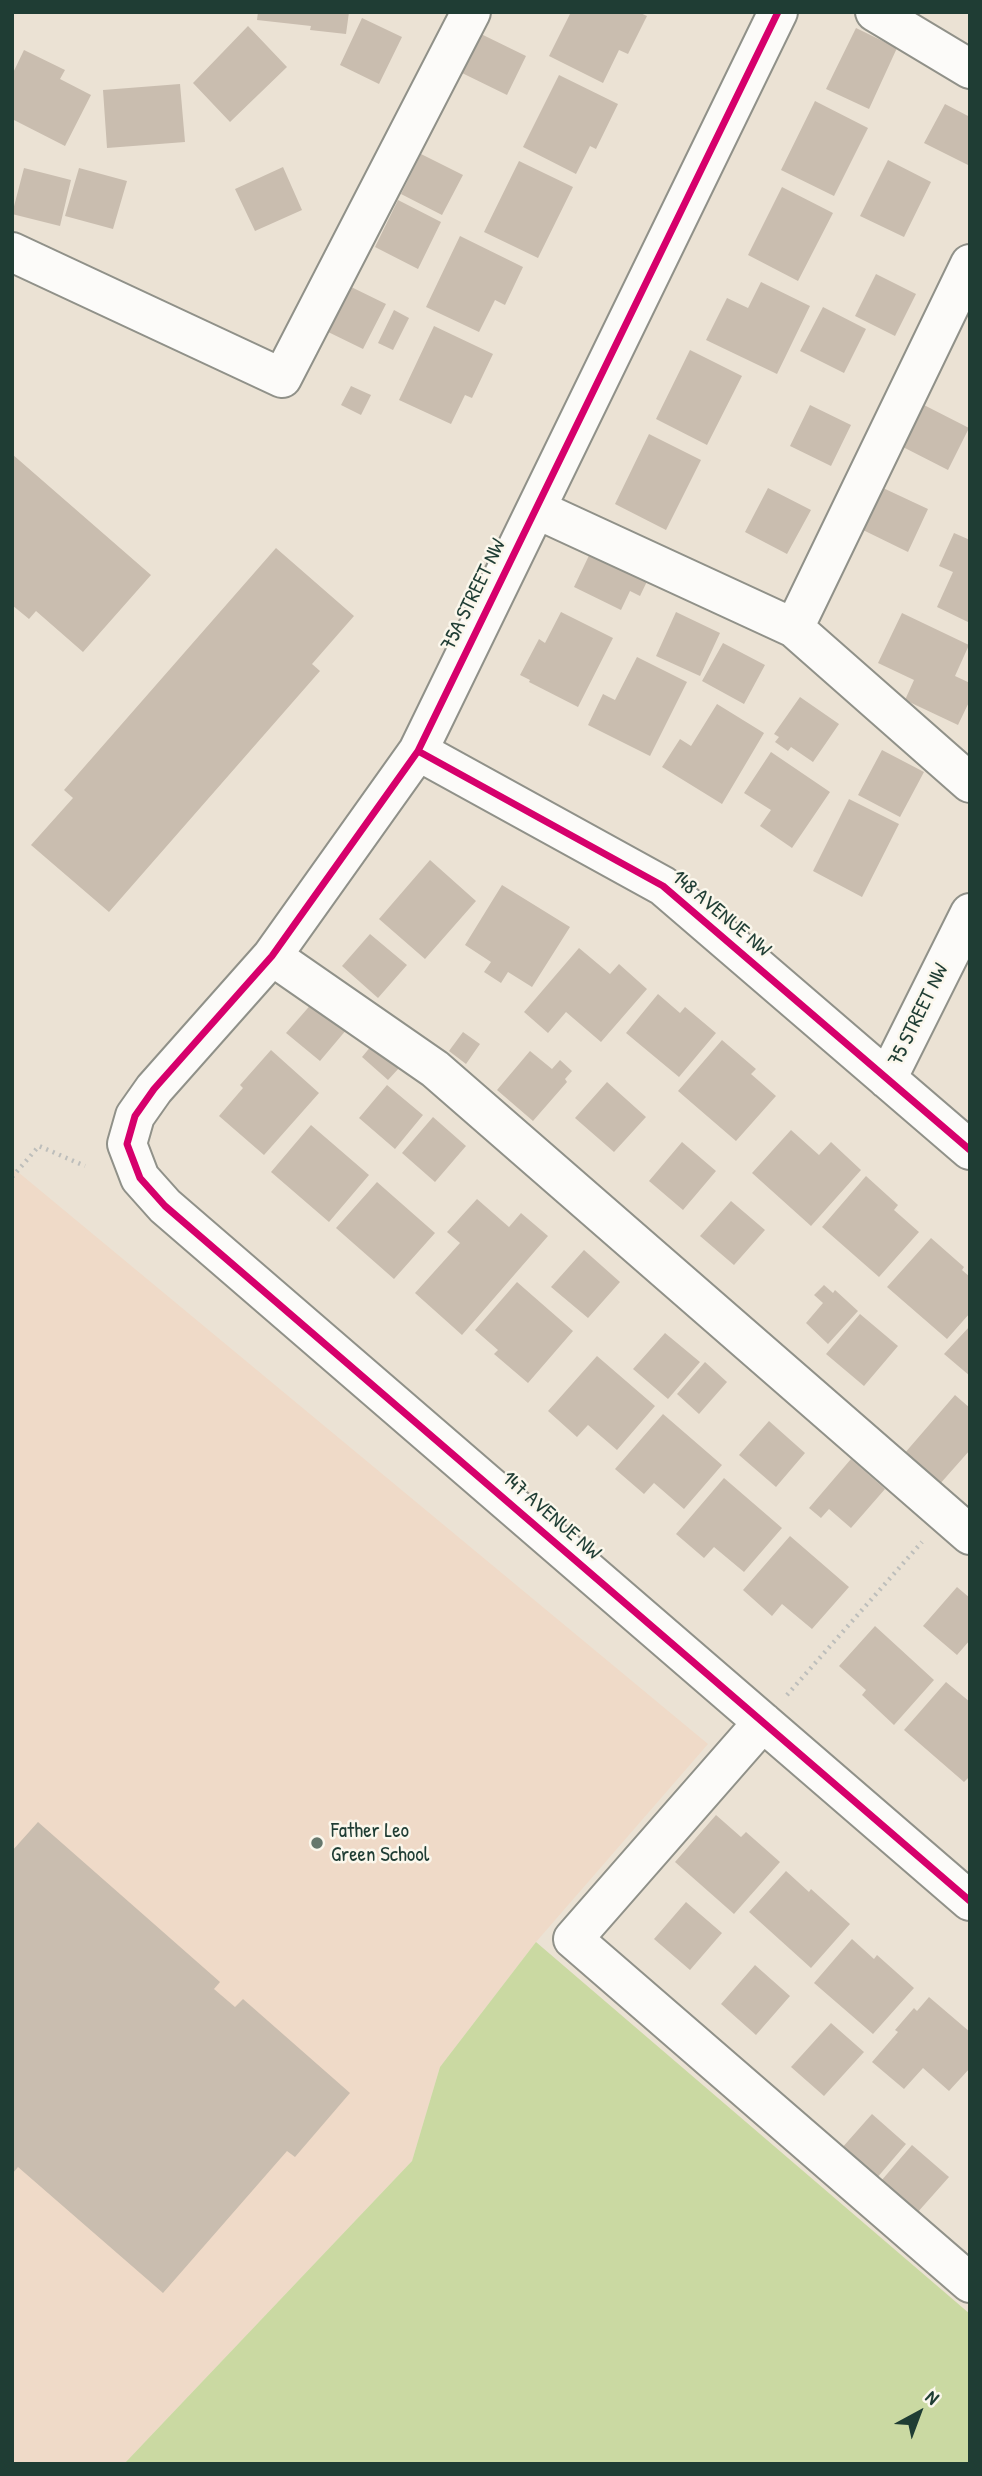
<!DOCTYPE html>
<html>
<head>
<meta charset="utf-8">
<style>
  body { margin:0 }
  #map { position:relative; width:982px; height:2476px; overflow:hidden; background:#ebe2d4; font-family:"Patrick Hand",sans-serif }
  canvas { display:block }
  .frame { position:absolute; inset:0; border:14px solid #1f3d34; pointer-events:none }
  .north { position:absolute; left:884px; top:2378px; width:70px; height:70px; -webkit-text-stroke:5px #fbf7ec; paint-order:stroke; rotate:41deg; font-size:19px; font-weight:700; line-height:28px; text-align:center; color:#1f3d34 }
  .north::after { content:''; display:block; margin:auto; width:24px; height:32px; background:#1f3d34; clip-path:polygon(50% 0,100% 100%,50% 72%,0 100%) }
</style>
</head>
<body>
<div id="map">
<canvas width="982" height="2476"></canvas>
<div class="frame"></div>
<div class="north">N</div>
</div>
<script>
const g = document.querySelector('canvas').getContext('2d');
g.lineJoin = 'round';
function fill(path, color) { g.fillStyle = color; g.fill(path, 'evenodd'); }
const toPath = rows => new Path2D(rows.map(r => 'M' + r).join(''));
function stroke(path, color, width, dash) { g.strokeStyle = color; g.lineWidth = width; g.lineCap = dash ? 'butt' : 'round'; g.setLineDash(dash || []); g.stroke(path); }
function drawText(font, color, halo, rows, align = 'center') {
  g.font = font + ' "Patrick Hand",sans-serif'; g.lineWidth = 5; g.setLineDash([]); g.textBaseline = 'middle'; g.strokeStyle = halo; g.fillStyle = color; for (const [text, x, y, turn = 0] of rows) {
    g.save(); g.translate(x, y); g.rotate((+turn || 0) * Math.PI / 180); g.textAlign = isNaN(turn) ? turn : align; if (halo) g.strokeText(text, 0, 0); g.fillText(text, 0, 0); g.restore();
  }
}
fill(toPath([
  [12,1167,708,1744,536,1942,440,2067,412,2161,124,2464,12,2464]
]), '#efdac8');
fill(toPath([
  [536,1942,970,2314,970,2464,124,2464,412,2161,440,2067]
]), '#cad9a2');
fill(toPath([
  [258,12,349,12,346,34,310,30,311,26,257,20],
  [571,12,638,12,647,16,628,54,619,50,603,83,549,56],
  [362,18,402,37,379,84,340,65],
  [248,26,287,67,230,122,193,83],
  [856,28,897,48,869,109,826,89],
  [481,34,526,56,507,95,462,73],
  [24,50,65,70,60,79,91,95,65,146,12,119,12,75],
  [559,75,618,104,596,149,590,146,576,174,523,147],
  [180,84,185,142,107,148,103,90],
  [815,101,868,128,834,196,781,170],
  [945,104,970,117,970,166,924,143],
  [421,154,463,175,442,215,401,194],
  [888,160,931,182,904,237,860,216],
  [519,161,573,187,538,258,484,232],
  [283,167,302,210,255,231,235,189],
  [24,168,71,180,60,226,12,214],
  [79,168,127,181,113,229,65,216],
  [782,187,833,213,798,281,748,255],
  [398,200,441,222,418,269,375,247],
  [460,236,523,267,505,305,495,300,479,332,426,307],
  [876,274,916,294,895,336,855,316],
  [761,282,810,306,777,374,706,340,727,298,748,308],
  [343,283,386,304,363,349,320,328],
  [823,307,866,329,844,373,800,351],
  [394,310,409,318,393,350,378,343],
  [434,326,493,354,472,398,465,395,451,424,399,400],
  [690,350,742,376,707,445,656,419],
  [351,386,371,395,361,415,341,405],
  [922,404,969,428,948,470,901,446],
  [810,405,851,425,831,466,790,446],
  [649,434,701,460,666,530,615,504],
  [12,454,151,575,83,652,36,611,29,619,12,605],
  [768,488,811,510,787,554,745,532],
  [883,488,928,509,908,552,863,530],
  [954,533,970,540,970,623,937,607,953,572,939,566],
  [594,545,651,573,640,596,630,591,621,610,574,587],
  [276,548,354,616,312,664,320,671,109,912,31,845,73,798,64,790],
  [561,612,613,638,578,707,529,682,530,680,520,675,539,639,545,643],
  [676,612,720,633,700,676,656,656],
  [902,613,969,645,955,676,970,683,970,700,958,725,905,700,914,680,878,663],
  [723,643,765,665,744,704,702,681],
  [637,657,687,682,650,756,588,725,603,694,615,700],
  [800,697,839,724,813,762,791,747,788,751,775,742,779,737,774,734],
  [717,704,764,733,722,804,662,767,680,739,691,746],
  [882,750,924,772,900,817,858,795],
  [771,752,830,792,792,848,760,826,771,810,744,793],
  [849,799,899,824,862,897,813,871],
  [430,860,476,901,425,959,379,919],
  [502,885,570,927,532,987,508,972,501,983,484,972,491,962,465,945],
  [370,934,407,965,378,998,342,966],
  [579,948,610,974,619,964,647,989,601,1042,566,1012,548,1033,524,1012],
  [658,994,680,1013,685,1007,716,1033,679,1077,626,1033],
  [314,1001,347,1029,320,1061,286,1033],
  [463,1032,480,1044,466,1064,449,1051],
  [722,1040,756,1069,751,1074,776,1096,736,1141,678,1091],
  [372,1045,399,1068,388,1080,362,1057],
  [271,1050,319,1093,264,1155,219,1116,243,1088,240,1085],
  [530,1051,552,1069,560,1060,572,1071,565,1079,567,1082,533,1121,497,1090],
  [607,1082,646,1117,614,1152,575,1118],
  [387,1085,423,1115,395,1149,359,1118],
  [433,1117,466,1146,435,1182,402,1153],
  [311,1125,369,1175,329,1222,271,1172],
  [791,1130,819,1155,831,1142,861,1170,811,1226,752,1173],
  [682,1142,716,1171,683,1210,649,1181],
  [866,1176,898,1205,894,1210,919,1232,879,1277,822,1227],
  [377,1182,435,1233,394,1279,336,1228],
  [477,1199,509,1227,521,1213,548,1236,462,1335,415,1293,460,1243,447,1232],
  [731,1201,765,1230,734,1265,700,1236],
  [931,1238,964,1267,962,1270,970,1277,970,1313,947,1339,887,1287],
  [584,1250,620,1282,588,1318,551,1287],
  [517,1282,573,1331,528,1383,494,1354,498,1350,475,1330],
  [824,1285,833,1293,835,1290,858,1311,828,1344,806,1323,823,1303,814,1295],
  [860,1314,898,1346,864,1386,826,1354],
  [970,1326,970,1376,944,1354],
  [665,1333,700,1362,668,1399,633,1369],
  [597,1356,655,1406,617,1450,588,1425,577,1437,548,1411],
  [705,1362,727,1382,699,1414,677,1394],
  [955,1395,970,1408,970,1450,939,1485,904,1454],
  [663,1414,722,1465,684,1509,654,1483,644,1494,615,1469],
  [769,1421,805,1453,776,1487,739,1455],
  [851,1459,885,1489,851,1528,829,1509,821,1518,809,1508],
  [724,1478,782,1528,744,1572,714,1547,704,1558,676,1534],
  [790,1536,849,1587,812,1629,782,1604,772,1616,743,1590],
  [957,1587,970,1598,970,1640,957,1655,923,1626],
  [875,1626,934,1680,894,1725,862,1695,866,1690,839,1666],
  [946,1682,970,1702,970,1776,964,1782,904,1730],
  [716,1815,741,1837,746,1832,780,1862,734,1914,675,1862],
  [38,1822,220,1982,214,1989,235,2007,243,1999,350,2093,295,2157,287,2151,163,2293,18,2167,12,2174,12,1851],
  [786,1871,809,1892,811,1889,850,1924,811,1968,749,1912],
  [686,1902,722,1933,690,1970,654,1939],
  [852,1939,874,1959,877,1955,914,1988,873,2034,814,1983],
  [755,1965,790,1996,756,2035,721,2004],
  [929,1997,970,2032,970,2068,949,2091,923,2068,904,2089,872,2062,898,2032,895,2030,914,2008,917,2011],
  [831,2023,864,2052,824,2096,791,2067],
  [872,2114,906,2144,876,2179,841,2149],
  [912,2145,949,2177,917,2213,881,2181]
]), '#c9bdaf');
const minor = toPath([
  [778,12,418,751,272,956,154,1089,135,1116,127,1144,140,1178,165,1206,970,1901],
  [875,12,970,69],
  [12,252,282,378,471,12],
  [536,509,794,628,970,783],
  [794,628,970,264],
  [418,751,663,886,970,1150],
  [272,956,435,1069,970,1535],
  [887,1079,970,913],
  [763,1722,573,1939,970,2283]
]);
stroke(minor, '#909189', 42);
stroke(toPath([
  [12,1177,39,1146,85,1166],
  [787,1695,922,1542]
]), '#bdbebb', 4.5, [2, 5]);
stroke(minor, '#fcfbf9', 38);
stroke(toPath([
  [778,12,418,751,272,956,154,1089,135,1116,127,1144,140,1178,165,1206,970,1901],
  [418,751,663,886,970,1150]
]), '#d6006c', 7);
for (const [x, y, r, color] of [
  [317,1843,7,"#66776c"]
]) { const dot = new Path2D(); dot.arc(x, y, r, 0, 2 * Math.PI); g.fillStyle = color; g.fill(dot); stroke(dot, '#fbf7ec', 2.5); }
drawText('21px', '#1f3d34', '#fbf7ec', [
  ["75A STREET NW",474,595,-64],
  ["148 AVENUE NW",721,914,40],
  ["75 STREET NW",919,1015,-64],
  ["147 AVENUE NW",551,1516,41]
]);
drawText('21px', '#1f3d34', '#fbf7ec', [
  ["Father Leo",331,1831],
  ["Green School",331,1855]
], 'left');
</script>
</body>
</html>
